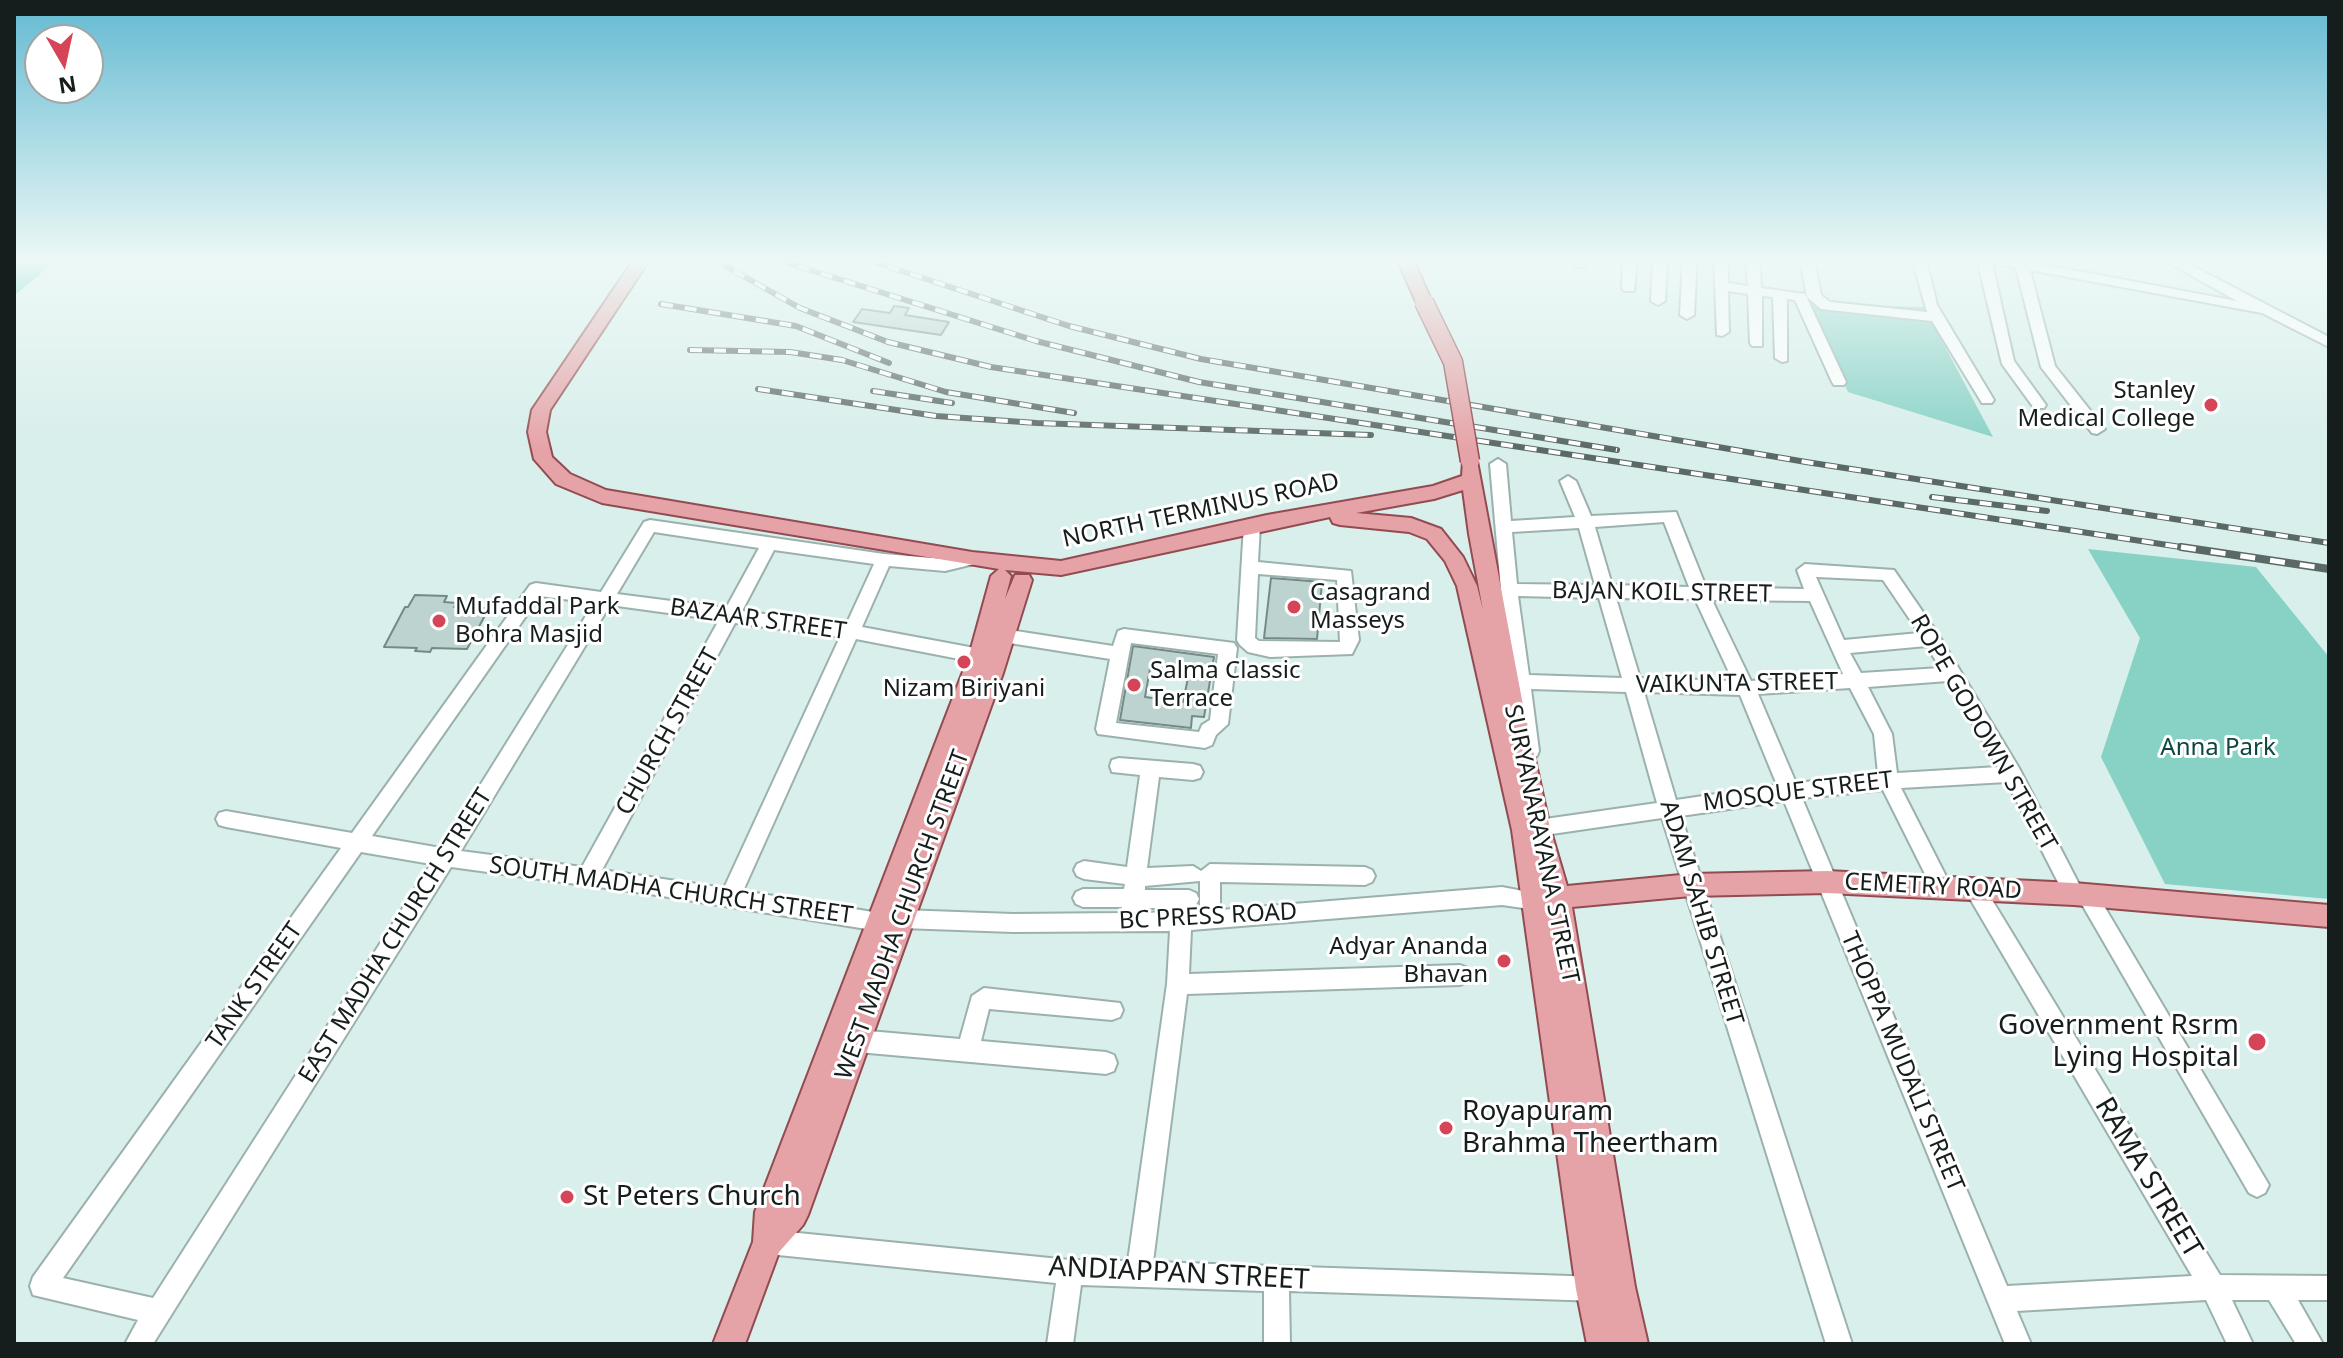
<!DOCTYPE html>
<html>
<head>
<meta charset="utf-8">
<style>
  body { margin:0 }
  #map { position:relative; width:2343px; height:1358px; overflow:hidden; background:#d8efeb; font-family:"Noto Sans",sans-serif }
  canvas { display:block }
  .frame { position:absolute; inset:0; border:16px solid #151e1c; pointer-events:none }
  .north { position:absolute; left:24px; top:24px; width:80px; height:80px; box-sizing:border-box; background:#fff; border:2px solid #a1a5a4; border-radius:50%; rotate:171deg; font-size:22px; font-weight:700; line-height:32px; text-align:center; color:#151e1c }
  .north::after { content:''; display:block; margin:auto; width:28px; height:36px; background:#d54557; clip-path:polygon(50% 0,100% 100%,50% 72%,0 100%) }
</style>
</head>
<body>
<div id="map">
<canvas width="2343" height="1358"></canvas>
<div class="frame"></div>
<div class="north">N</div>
</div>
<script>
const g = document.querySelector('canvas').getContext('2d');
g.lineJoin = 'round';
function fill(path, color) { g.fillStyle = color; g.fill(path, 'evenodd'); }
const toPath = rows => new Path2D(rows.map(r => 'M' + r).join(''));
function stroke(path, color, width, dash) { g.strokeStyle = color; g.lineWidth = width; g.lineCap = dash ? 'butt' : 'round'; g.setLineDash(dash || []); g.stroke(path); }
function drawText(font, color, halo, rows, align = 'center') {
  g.font = font + ' "Noto Sans",sans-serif'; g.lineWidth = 6; g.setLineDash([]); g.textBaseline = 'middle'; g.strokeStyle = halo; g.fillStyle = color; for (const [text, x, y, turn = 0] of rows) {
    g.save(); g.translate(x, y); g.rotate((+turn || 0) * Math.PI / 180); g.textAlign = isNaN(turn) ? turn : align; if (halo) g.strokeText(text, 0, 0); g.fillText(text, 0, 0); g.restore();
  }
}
fill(toPath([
  [1809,304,1924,307,1993,437,1848,392],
  [2088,549,2256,567,2329,657,2329,899,2165,884,2101,757,2140,638]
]), '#87d1c5');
fill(toPath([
  [14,259,58,259,14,296]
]), '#3dc2b2');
const building = toPath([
  [894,306,909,308,905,315,949,322,941,335,853,322,862,309,890,313,894,306],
  [1271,578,1322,582,1317,639,1264,638,1271,578],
  [415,595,447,596,444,602,457,603,454,607,489,608,467,649,432,648,430,652,415,651,417,648,384,647,405,607,408,607,415,595],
  [1133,646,1214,657,1204,717,1192,716,1191,728,1120,720,1133,646],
  [1150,669,1189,673,1183,702,1145,697,1150,669]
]);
fill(building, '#bcd3cf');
stroke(building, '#758a86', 2);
const minor = toPath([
  [1575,259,1589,259,1586,266,1581,267,1576,266,1575,259],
  [1623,259,1637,259,1634,291,1624,291,1622,288,1623,259],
  [1653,259,1667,259,1665,301,1658,305,1651,301,1653,259],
  [1683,259,1697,259,1694,315,1687,319,1680,315,1683,259],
  [1714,259,1728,259,1728,283,1748,286,1746,259,1760,259,1761,288,1805,294,1846,382,1844,385,1834,385,1832,382,1795,300,1787,299,1787,361,1782,362,1775,358,1773,297,1762,296,1762,346,1752,346,1750,343,1748,294,1728,291,1729,332,1722,336,1717,335,1714,259],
  [1800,259,1814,259,1821,295,1830,302,1927,312,1912,259,1926,259,1937,305,1994,400,1992,403,1982,403,1932,321,1821,309,1807,297,1800,259],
  [1977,259,2014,259,2237,301,2162,259,2179,259,2329,337,2329,347,2262,313,2030,270,2055,366,2105,429,2097,434,2092,433,2041,367,2016,268,1992,263,2014,361,2046,405,2044,408,2034,408,2002,364,1977,259],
  [1498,459,1506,464,1511,521,1575,517,1560,481,1568,476,1576,481,1591,516,1676,512,1706,587,1804,589,1797,570,1805,564,1894,570,1938,634,2019,768,2081,888,2087,886,2094,889,2269,1185,2265,1193,2257,1197,2249,1193,2080,901,2074,903,2067,900,2007,782,1901,788,1952,888,1949,894,1942,897,1935,894,1883,790,1802,798,2007,1286,2192,1276,1969,897,1966,891,1969,885,1976,882,1983,885,2220,1275,2329,1276,2329,1300,2298,1300,2323,1344,2296,1344,2269,1300,2232,1300,2253,1344,2227,1344,2206,1300,2017,1311,2031,1344,2005,1344,1784,801,1681,816,1852,1344,1826,1344,1662,818,1538,836,1531,834,1528,828,1531,822,1538,820,1657,803,1626,692,1531,689,1539,751,1537,756,1530,759,1523,756,1521,751,1501,590,1490,464,1498,459],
  [1664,522,1689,587,1612,585,1595,527,1664,522],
  [1579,528,1595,585,1517,584,1512,532,1579,528],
  [1816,577,1883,580,1919,633,1844,640,1816,577],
  [1518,596,1599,598,1622,678,1529,675,1518,596],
  [1616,598,1695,599,1733,681,1640,678,1616,598],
  [1712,600,1810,601,1843,674,1751,681,1712,600],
  [1927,646,1940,668,1861,673,1850,653,1927,646],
  [1948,681,1998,767,1897,773,1892,734,1868,687,1948,681],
  [1850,688,1874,734,1878,774,1796,783,1758,694,1850,688],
  [1644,692,1740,695,1777,785,1676,800,1644,692],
  [1252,519,1260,525,1258,562,1351,571,1359,640,1352,654,1270,657,1248,652,1240,645,1237,640,1244,525,1252,519],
  [1258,574,1337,580,1340,642,1259,641,1255,638,1258,574],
  [650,520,884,554,945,559,972,553,980,559,978,563,945,571,889,566,862,627,980,649,989,656,980,663,856,639,743,891,879,913,902,910,1013,914,1121,913,1122,907,1083,907,1076,904,1073,898,1076,892,1083,889,1124,889,1125,884,1084,879,1077,876,1074,870,1077,864,1084,861,1127,867,1140,775,1112,772,1110,766,1112,760,1119,758,1193,764,1200,766,1203,772,1200,778,1193,780,1159,777,1147,868,1193,866,1201,871,1210,864,1365,867,1372,870,1375,876,1372,882,1365,885,1220,882,1220,910,1502,887,1544,895,1547,901,1544,907,1537,910,1502,905,1191,930,1189,974,1460,965,1468,968,1471,975,1468,982,1460,985,1187,994,1153,1262,1600,1277,1609,1280,1612,1289,1609,1298,1600,1301,1289,1291,1290,1344,1264,1344,1264,1291,1081,1285,1073,1344,1047,1344,1056,1283,768,1254,759,1251,756,1242,759,1233,768,1230,1070,1260,1128,1261,1167,984,1170,931,1013,932,902,928,879,931,650,894,451,867,153,1344,125,1344,138,1320,33,1295,30,1286,33,1277,341,848,226,827,219,825,216,819,219,813,226,811,352,833,530,585,536,583,601,592,644,522,650,520],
  [654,532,759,548,726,608,617,594,654,532],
  [774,550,874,564,846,625,742,611,774,550],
  [540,596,594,603,441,848,372,836,540,596],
  [610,605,719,620,582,867,461,851,610,605],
  [735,623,840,637,724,888,602,870,735,623],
  [361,852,431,864,153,1298,63,1278,361,852],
  [1200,881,1200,911,1142,913,1142,908,1189,908,1196,905,1199,899,1196,893,1189,890,1145,890,1145,886,1200,881],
  [1003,629,1113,646,1118,631,1124,629,1234,643,1237,648,1228,724,1216,735,1212,745,1205,748,1098,734,1096,729,1110,659,997,641,994,636,1003,629],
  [1131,643,1218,654,1210,720,1202,725,1199,732,1116,723,1131,643],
  [984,988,1120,1003,1123,1010,1120,1017,1112,1020,989,1009,981,1041,1106,1052,1114,1055,1117,1063,1114,1071,1106,1074,846,1051,838,1047,835,1040,838,1033,846,1029,960,1039,972,996,984,988]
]);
const major = toPath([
  [634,259,650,259,550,410,546,432,552,457,570,474,606,490,972,552,1061,561,1267,515,1433,486,1462,476,1463,461,1477,461,1522,700,1550,828,1567,886,1691,874,1827,871,2074,883,2329,905,2329,927,2074,905,1827,893,1691,896,1572,907,1635,1287,1648,1344,1587,1344,1576,1289,1512,830,1457,586,1445,561,1427,539,1409,532,1340,525,1333,523,1330,517,1061,575,1005,570,1011,576,1005,599,1015,575,1029,575,1032,580,1003,673,808,1215,803,1225,779,1252,745,1344,713,1344,753,1242,755,1212,969,656,991,576,999,569,602,503,556,484,534,459,528,432,532,410,634,259],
  [1463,490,1469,534,1483,610,1477,586,1463,557,1441,529,1411,518,1356,513,1434,499,1463,490],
  [1397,259,1413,259,1432,302,1430,306,1418,306,1397,259]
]);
stroke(minor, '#9bb1ad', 4);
stroke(major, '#924c51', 4);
fill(minor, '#fff');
fill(major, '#e6a3a7');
const railFar1 = toPath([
  [713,259,800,308,888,342,991,367,2194,549],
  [775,259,1036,341,1199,382,1617,450],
  [865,259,1069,326,1201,359,1806,462,2329,543],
  [661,304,796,326,889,363],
  [690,350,790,352,842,360,946,392,1074,413],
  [758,389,936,416,1037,423,1371,435],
  [873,391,952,403],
  [1932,497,2047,511]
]);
const rail = toPath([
  [2181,547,2329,569]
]);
stroke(railFar1, '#5b6966', 6);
stroke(rail, '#5b6966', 8);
stroke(railFar1, '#fff', 4, [12]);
stroke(rail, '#fff', 5, [15]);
const majorBridge = toPath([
  [1424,302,1453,362,1470,461]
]);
stroke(majorBridge, '#924c51', 21, []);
stroke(majorBridge, '#e6a3a7', 18);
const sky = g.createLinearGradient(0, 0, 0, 449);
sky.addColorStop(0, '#63bad2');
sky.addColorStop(0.58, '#edf8f6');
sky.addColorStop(1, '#edf8f600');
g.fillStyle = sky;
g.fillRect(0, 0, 2343, 449);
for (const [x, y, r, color] of [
  [2211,405,8,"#d54557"],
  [1294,607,8,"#d54557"],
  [439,621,8,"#d54557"],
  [964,662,8,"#d54557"],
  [1134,685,8,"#d54557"],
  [1504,961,8,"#d54557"],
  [2257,1042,10,"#d54557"],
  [1446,1128,8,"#d54557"],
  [567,1197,8,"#d54557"]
]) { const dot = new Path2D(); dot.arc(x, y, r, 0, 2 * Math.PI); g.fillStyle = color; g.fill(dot); stroke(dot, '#fff', 3); }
drawText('24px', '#151e1c', '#fff', [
  ["Stanley",2195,391,"right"],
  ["Medical College",2195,419,"right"],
  ["Casagrand",1310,593],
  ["Masseys",1310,621],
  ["Mufaddal Park",455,607],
  ["Bohra Masjid",455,635],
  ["Salma Classic",1150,671],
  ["Terrace",1150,699],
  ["Nizam Biriyani",964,689,"center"],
  ["Adyar Ananda",1488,947,"right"],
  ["Bhavan",1488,975,"right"]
], 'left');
drawText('24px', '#151e1c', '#fff', [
  ["NORTH TERMINUS ROAD",1201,511,-12],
  ["BAJAN KOIL STREET",1662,593,1],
  ["BAZAAR STREET",758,620,8],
  ["VAIKUNTA STREET",1737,684,-1],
  ["CHURCH STREET",668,732,-61],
  ["ROPE GODOWN STREET",1983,733,60],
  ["MOSQUE STREET",1798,792,-7],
  ["SURYANARAYANA STREET",1541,844,78],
  ["CEMETRY ROAD",1933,887,3],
  ["SOUTH MADHA CHURCH STREET",671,891,8],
  ["ADAM SAHIB STREET",1701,913,73],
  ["WEST MADHA CHURCH STREET",903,915,-70],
  ["BC PRESS ROAD",1208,917,-3],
  ["EAST MADHA CHURCH STREET",396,936,-58],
  ["TANK STREET",255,986,-55],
  ["THOPPA MUDALI STREET",1902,1062,67]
]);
drawText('24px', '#0d4740', '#fff', [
  ["Anna Park",2218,748]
]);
drawText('28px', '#151e1c', '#fff', [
  ["Government Rsrm",2239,1026,"right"],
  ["Lying Hospital",2239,1058,"right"],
  ["Royapuram",1462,1112],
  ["Brahma Theertham",1462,1144],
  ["St Peters Church",583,1197]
], 'left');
drawText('28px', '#151e1c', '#fff', [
  ["RAMA STREET",2148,1178,59],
  ["ANDIAPPAN STREET",1179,1274,3]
]);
</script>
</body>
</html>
